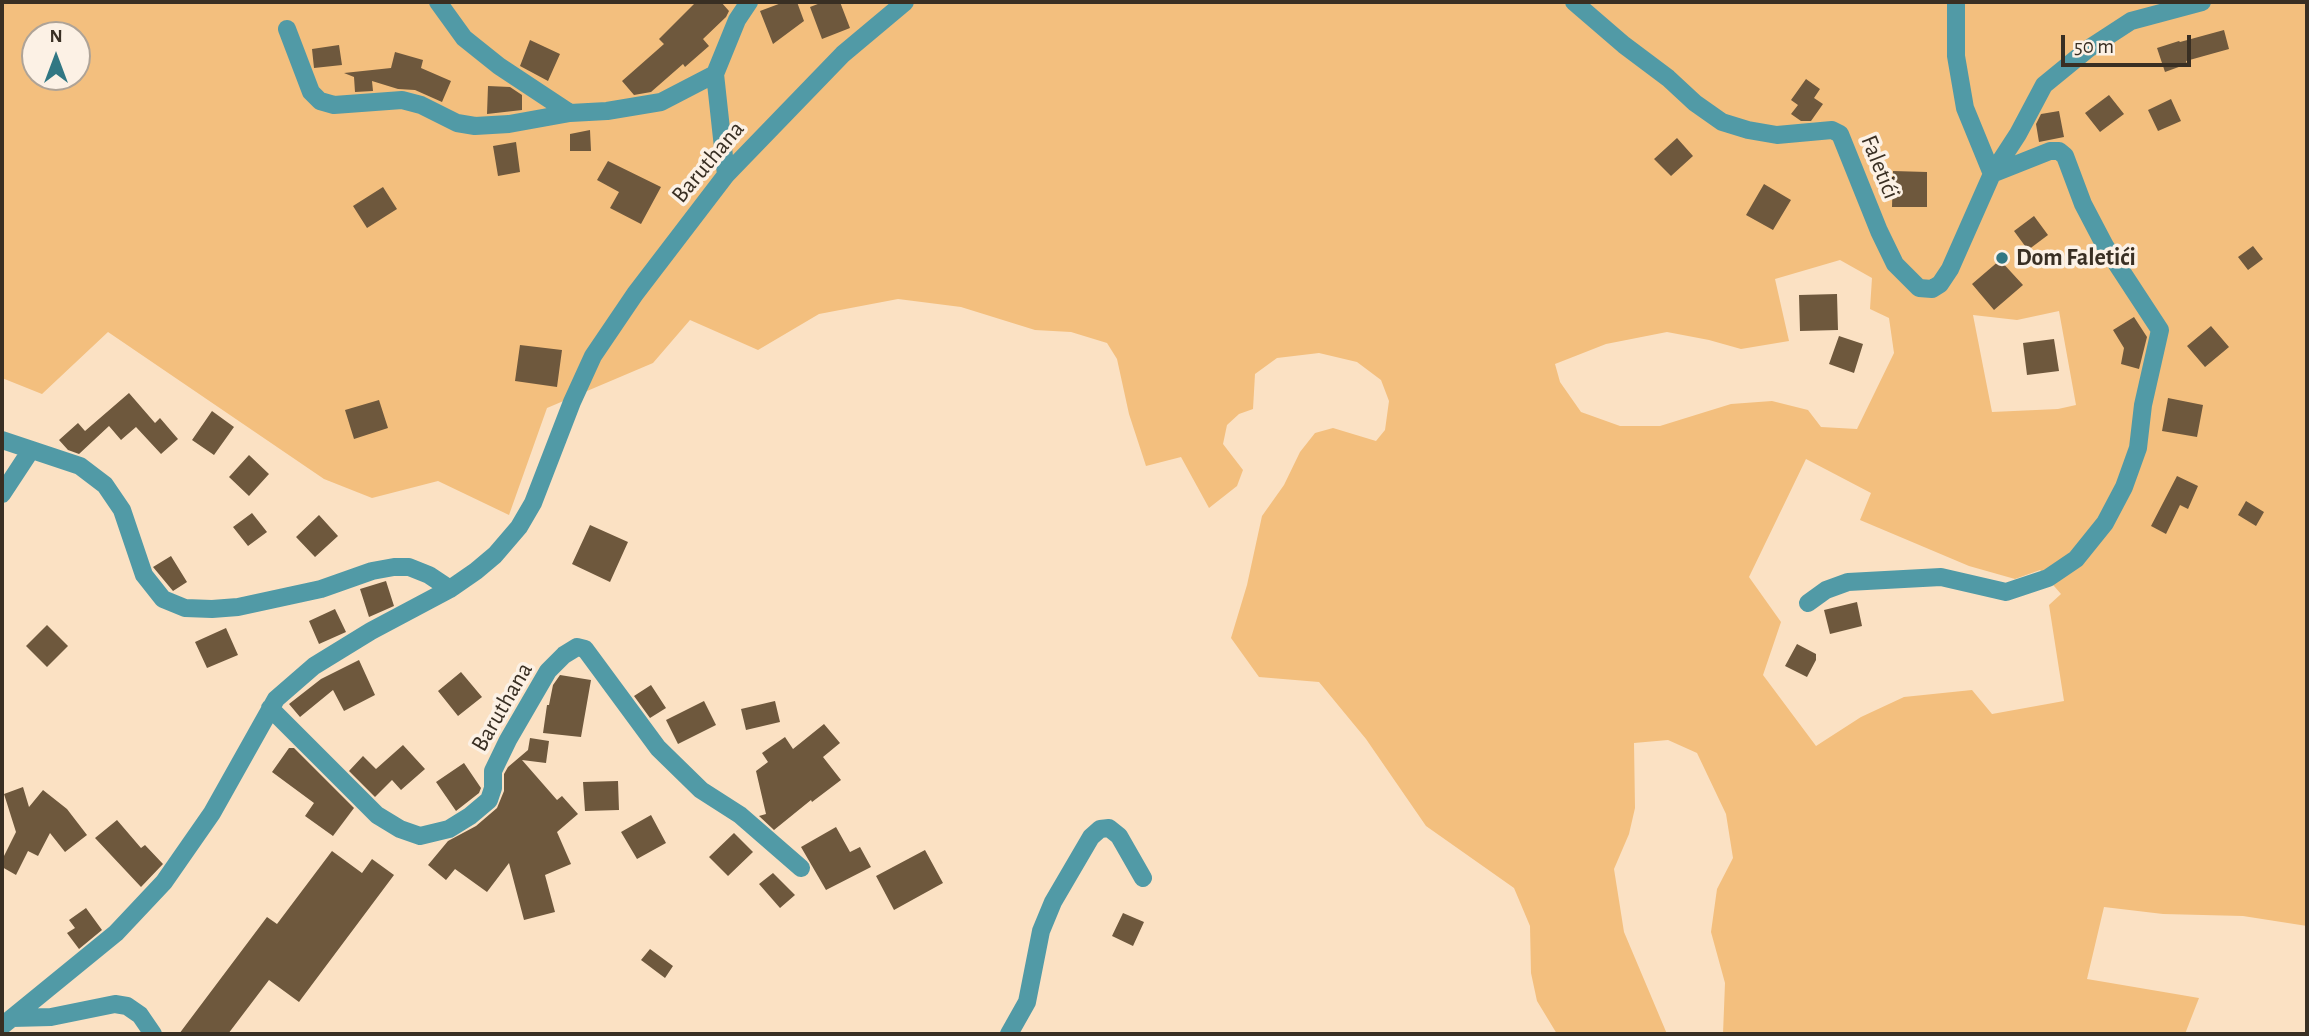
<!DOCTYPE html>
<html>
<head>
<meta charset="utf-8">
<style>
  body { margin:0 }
  #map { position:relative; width:2309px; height:1036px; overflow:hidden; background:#fbe1c3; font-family:"Alegreya Sans",sans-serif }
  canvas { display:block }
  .frame { position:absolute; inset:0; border:4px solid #392f23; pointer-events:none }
  .north { position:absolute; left:21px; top:21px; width:70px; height:70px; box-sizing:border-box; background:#fcf1e5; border:2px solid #aea397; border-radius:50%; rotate:0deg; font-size:19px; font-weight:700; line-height:28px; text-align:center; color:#392f23 }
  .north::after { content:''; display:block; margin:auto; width:24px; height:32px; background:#317783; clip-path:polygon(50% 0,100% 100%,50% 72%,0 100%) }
  .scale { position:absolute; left:2061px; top:35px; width:130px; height:32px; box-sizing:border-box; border:4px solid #392f23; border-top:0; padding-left:9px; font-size:21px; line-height:24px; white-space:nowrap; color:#392f23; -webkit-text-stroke:5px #fcf1e5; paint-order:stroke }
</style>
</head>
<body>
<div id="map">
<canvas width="2309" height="1036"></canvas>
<div class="frame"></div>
<div class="north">N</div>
<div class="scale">50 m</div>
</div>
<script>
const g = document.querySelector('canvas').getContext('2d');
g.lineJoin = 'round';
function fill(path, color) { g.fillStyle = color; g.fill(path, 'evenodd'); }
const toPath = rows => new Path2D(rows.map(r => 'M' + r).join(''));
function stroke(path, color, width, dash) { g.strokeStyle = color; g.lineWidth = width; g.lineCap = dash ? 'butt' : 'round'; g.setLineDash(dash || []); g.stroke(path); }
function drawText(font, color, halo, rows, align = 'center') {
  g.font = font + ' "Alegreya Sans",sans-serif'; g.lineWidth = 7; g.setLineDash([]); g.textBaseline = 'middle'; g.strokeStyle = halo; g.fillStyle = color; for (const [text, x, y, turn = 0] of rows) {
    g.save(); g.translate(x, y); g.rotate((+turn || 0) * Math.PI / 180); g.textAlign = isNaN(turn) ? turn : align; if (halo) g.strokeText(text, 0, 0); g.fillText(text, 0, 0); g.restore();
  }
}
fill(toPath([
  [2,2,2307,2,2307,926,2243,916,2163,914,2104,907,2087,979,2199,998,2185,1034,1723,1034,1725,983,1711,932,1717,889,1733,858,1726,814,1697,753,1668,740,1634,743,1635,808,1629,834,1614,869,1624,932,1667,1034,1557,1034,1537,1001,1531,973,1530,926,1514,888,1426,826,1366,739,1319,682,1259,677,1231,638,1247,585,1262,516,1284,485,1300,452,1315,433,1333,428,1376,441,1385,430,1389,401,1381,380,1357,362,1319,353,1277,358,1255,374,1253,409,1239,414,1227,425,1223,444,1243,470,1237,486,1209,508,1181,457,1146,466,1129,414,1117,359,1107,343,1071,332,1035,330,961,307,898,299,819,314,758,350,690,320,653,363,547,408,509,515,438,481,372,498,324,479,108,332,42,394,2,378],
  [35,35,77,35,77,77,35,77],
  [1840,260,1872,278,1870,309,1889,318,1894,353,1857,429,1821,427,1808,410,1772,401,1731,404,1660,426,1620,426,1581,412,1560,382,1555,364,1606,344,1667,332,1709,340,1741,349,1789,341,1775,279],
  [2059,311,2076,405,2058,409,1992,412,1973,315,2017,320],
  [1806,459,1871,493,1860,520,1969,566,2015,579,2040,570,2061,594,2049,605,2064,701,1992,714,1972,690,1904,697,1861,717,1816,746,1763,675,1781,622,1749,577]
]), '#f3bf7e');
fill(toPath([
  [696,2,721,2,729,11,726,17,703,39,709,46,685,67,683,64,651,92,634,95,622,81,664,44,659,39],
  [784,2,797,2,804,21,773,44,760,11],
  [823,2,840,2,850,28,822,39,810,7],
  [2224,30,2229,49,2186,61,2187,64,2165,72,2157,48,2179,41,2180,42],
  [530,40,560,54,548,81,520,66],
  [339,45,342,65,314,68,312,49],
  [395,52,423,60,421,68,451,81,442,102,415,90,398,89,372,81,373,91,355,92,354,77,344,73,391,68],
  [1806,79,1820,89,1814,98,1823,104,1811,121,1801,121,1791,114,1798,105,1791,100],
  [488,86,510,87,522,95,522,110,487,114],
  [2109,95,2124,114,2100,132,2085,113],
  [2171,99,2181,121,2158,131,2148,110],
  [2059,111,2064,137,2039,142,2036,124,2041,114],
  [590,130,591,151,570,151,570,134],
  [1677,138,1693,156,1671,176,1654,159],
  [516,142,520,172,498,176,493,146],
  [608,161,661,187,641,224,610,208,619,192,597,180],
  [1893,171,1927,172,1927,207,1892,207],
  [1764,184,1791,200,1773,230,1746,215],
  [383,187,397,209,367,228,353,206],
  [2034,216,2048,235,2028,250,2014,231],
  [2253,246,2263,259,2248,270,2238,257],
  [2000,260,2023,285,1994,310,1972,284],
  [1837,294,1838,330,1800,331,1799,295],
  [2134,317,2147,337,2139,369,2121,364,2124,348,2113,330],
  [2211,326,2229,347,2205,367,2187,346],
  [1839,336,1863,344,1854,373,1829,364],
  [2054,339,2059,371,2027,375,2023,343],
  [520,345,562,350,557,387,515,381],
  [129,393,155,423,160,418,178,439,161,454,136,427,121,440,109,426,79,454,68,450,59,440,78,423,85,431],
  [2168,398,2203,405,2197,437,2162,431],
  [379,400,388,428,354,439,345,410],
  [212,411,234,427,214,455,192,440],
  [249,455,269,474,249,496,229,477],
  [2177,476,2198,486,2188,509,2180,505,2166,534,2151,526],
  [2246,501,2264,512,2256,526,2238,515],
  [252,513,267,532,248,546,233,527],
  [319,515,338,536,315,557,296,537],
  [590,525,628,542,610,582,572,564],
  [171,556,187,582,173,591,153,567],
  [386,581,394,606,369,617,360,589],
  [1857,602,1862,626,1830,634,1824,610],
  [335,609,346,632,319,644,309,621],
  [47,625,68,646,47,667,26,646],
  [226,628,238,655,207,668,195,642],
  [1797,644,1816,654,1816,660,1807,677,1785,666],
  [359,660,375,695,344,711,333,690,300,717,289,704,321,679],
  [461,672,482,697,458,716,438,691],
  [560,675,591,680,581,737,543,733,547,705,549,705,553,685],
  [651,685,666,708,650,718,634,696],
  [704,701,716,725,678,744,666,720],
  [775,701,780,722,746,730,741,709],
  [824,724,840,743,823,757,841,780,812,802,811,800,774,830,759,816,766,814,756,771,768,762,762,753,785,737,793,749],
  [530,738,549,741,546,763,522,760,557,800,562,796,578,814,557,832,571,864,545,875,555,912,524,920,509,863,487,892,455,869,446,880,428,865,448,841,476,826,497,808,504,791,504,774,508,767,528,750],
  [403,745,425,769,401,790,392,780,375,797,349,771,363,756,376,769],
  [289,748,294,748,354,808,333,836,305,816,314,803,272,772],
  [464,763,481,788,479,793,456,811,436,782],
  [618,781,619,810,585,811,583,782],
  [23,787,29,807,43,790,67,809,87,835,65,852,50,833,38,856,28,851,16,875,2,867,2,860,16,832,4,794],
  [651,815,666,843,637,859,621,832],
  [117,820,141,848,145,845,163,864,141,887,95,838],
  [836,827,850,852,860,847,871,867,826,890,801,847],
  [734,833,753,852,728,876,709,857],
  [925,850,943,883,894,910,876,876],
  [332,851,362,873,372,859,394,875,299,1002,269,980,228,1034,179,1034,267,917,277,924],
  [773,873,795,895,780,908,759,884],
  [86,908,102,930,79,949,67,933,75,928,69,920],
  [1123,913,1144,922,1133,946,1112,936],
  [650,949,673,966,665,978,641,960]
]), '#6e583d');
stroke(toPath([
  [438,2,464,38,499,66,570,113,607,111,661,102,715,74],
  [1574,2,1624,45,1668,78,1695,103,1722,122,1748,130,1777,135,1832,130,1840,134,1879,231,1895,264,1919,288,1932,289,1940,284,1950,269,1992,174,2018,134,2044,85,2088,49,2131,21,2202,2],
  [287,29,311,92,320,101,334,105,402,100,421,105,457,123,475,126,509,124,570,113],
  [726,175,715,74,737,20,749,2],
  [2,440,80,466,105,485,122,510,144,575,163,599,185,608,212,609,238,607,321,589,372,571,394,567,409,567,429,575,450,589],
  [2,494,31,450],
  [1808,603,1826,590,1848,582,1941,577,2006,592,2048,578,2076,559,2105,523,2124,487,2138,448,2143,405,2160,330,2105,246,2083,204,2065,156,2059,151,2050,151,1992,174,1965,108,1956,56,1956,2],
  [270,708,377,815,400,829,420,836,449,829,470,816,489,800,493,788,493,771,508,740,548,671,564,655,577,647,585,649,658,748,701,790,740,815,801,868],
  [12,1018,51,1017,115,1004,127,1006,140,1015,153,1034],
  [2,1026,116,933,164,882,212,813,276,699,314,666,371,631,450,589,476,571,495,555,519,527,533,503,572,402,593,356,635,294,726,175,843,54,905,2],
  [1009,1034,1027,1002,1041,931,1053,902,1091,837,1100,829,1109,828,1119,836,1143,878]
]), '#519aa6', 18);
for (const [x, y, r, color] of [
  [2002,258,7,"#317783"]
]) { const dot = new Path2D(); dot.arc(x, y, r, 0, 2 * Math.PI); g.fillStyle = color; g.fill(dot); stroke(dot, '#fcf1e5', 2.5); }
drawText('24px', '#392f23', '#fcf1e5', [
  ["Baruthana",708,162,-50],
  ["Faletići",1880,167,68],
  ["Baruthana",502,707,-60]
]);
drawText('bold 24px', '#392f23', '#fcf1e5', [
  ["Dom Faletići",2016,258]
], 'left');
</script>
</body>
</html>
